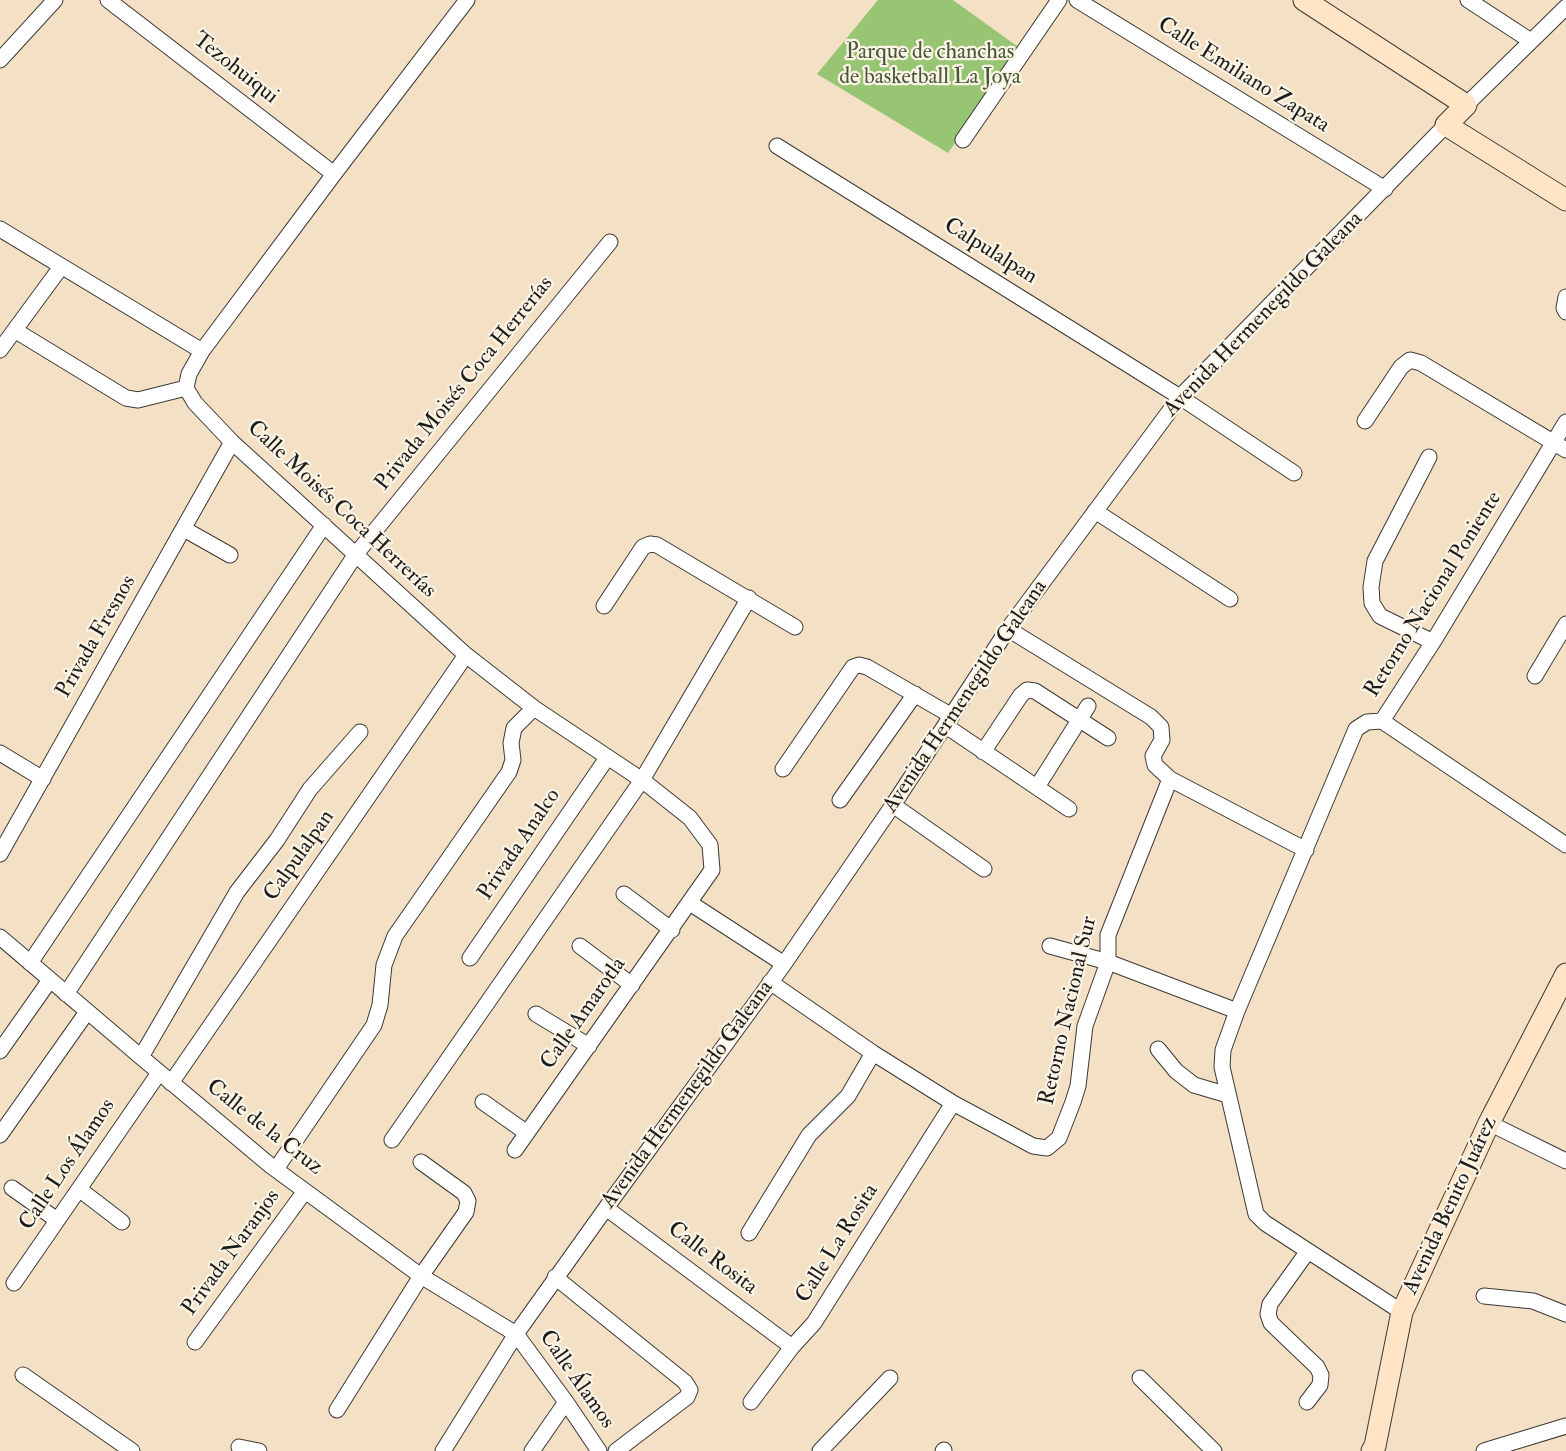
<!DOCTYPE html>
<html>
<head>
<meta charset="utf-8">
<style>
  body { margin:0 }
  canvas { display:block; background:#f4e0c4 }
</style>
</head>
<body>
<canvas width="1566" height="1451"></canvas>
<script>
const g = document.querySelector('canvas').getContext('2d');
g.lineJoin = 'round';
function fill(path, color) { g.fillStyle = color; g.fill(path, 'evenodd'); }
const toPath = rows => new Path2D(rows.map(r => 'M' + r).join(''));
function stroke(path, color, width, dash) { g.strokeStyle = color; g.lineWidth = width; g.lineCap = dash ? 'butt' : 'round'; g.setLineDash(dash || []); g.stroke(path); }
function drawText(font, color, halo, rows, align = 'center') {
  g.font = font + ' "IM FELL Double Pica",serif'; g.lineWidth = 4.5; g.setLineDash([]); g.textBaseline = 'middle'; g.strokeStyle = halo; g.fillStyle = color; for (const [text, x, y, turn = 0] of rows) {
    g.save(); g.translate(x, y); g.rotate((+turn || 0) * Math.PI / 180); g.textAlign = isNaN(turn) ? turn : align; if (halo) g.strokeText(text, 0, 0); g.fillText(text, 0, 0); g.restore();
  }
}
fill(toPath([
  [878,0,953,0,1021,49,948,153,817,74]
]), '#97c573');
const street = toPath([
  [108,0,334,174],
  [467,0,334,174,202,351,189,374,186,388,195,403,232,442,466,655,534,708,642,780,690,818,710,845,712,870,515,1150],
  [1077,0,1385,189],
  [1468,0,1531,41],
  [0,60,55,0],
  [1466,105,1566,7],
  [963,140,1059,0],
  [777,146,1180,397,1294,473],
  [0,229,202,351],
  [1566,297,1564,308,1566,312],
  [16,331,126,398,138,400,186,388],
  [0,350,61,267],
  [1365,421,1401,367,1410,360,1421,363,1566,450],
  [1429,457,1375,561,1371,587,1372,603,1380,616,1433,642],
  [1095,511,1230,599],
  [184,529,230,555],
  [604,606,643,547,650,544,657,545,795,627],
  [1008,629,1151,717,1161,727,1162,740,1153,756,1155,765,1170,779,1306,850],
  [1535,676,1566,624],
  [1382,721,1367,722,1356,729,1237,1011,1223,1050,1222,1067,1256,1214,1265,1223,1402,1312],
  [1382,721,1433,642,1566,422],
  [1382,721,1566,845],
  [946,726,1069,809],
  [983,752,1021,695,1027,690,1035,691,1108,738],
  [0,753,43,779],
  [783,769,853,667,859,665,867,667,952,716],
  [1037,787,1088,706],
  [840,800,915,694],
  [893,805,984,869],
  [0,854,232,442],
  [624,894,672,930],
  [690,903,784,964],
  [0,937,141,1057,271,1166,421,1276,516,1334,566,1402,599,1451],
  [580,946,632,985],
  [1050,946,1108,962,1237,1011],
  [470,958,607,758],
  [30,963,324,525],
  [770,982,873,1053,953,1103,1033,1146,1047,1148,1059,1138,1073,1102,1078,1086,1085,1026,1108,962,1108,935,1170,779],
  [66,994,356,554,610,242],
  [536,1014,589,1046],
  [1158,1049,1176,1071,1194,1085,1228,1095],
  [0,1051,50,980],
  [141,1057,237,892,277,840,310,789,360,732],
  [171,1083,466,655],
  [483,1102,527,1133],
  [1489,1123,1566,1161],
  [0,1135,87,1012],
  [392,1140,642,780,749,598],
  [276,1169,374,1025,380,1005,384,965,395,936,509,772,513,760,511,743,514,728,534,708],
  [12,1188,57,1220],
  [79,1189,122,1222],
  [606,1208,792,1347],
  [749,1233,809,1135,848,1096,873,1053],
  [555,1277,685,1382,690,1390,687,1397,616,1451],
  [14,1283,159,1073],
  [1484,1296,1533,1301,1566,1314],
  [195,1342,305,1191],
  [23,1375,132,1451],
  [1140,1378,1214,1451],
  [751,1402,792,1347,814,1323,953,1103],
  [1307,1402,1320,1385,1321,1375,1317,1367,1271,1323,1268,1314,1270,1304,1308,1251],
  [337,1410,421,1276,466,1212,468,1201,464,1193,421,1162],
  [239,1447,259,1451],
  [443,1451,516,1334,606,1208,784,964,893,805,1008,629,1180,397,1446,125],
  [532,1451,566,1402],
  [820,1451,890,1378],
  [943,1451,944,1450],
  [1484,1451,1566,1426]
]);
const secondary = toPath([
  [1304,0,1466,105,1446,125,1566,200],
  [1372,1451,1375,1446,1402,1312,1489,1123,1566,974]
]);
stroke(street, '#3c3935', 17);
stroke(secondary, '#3c3935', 23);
stroke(street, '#fff', 15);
stroke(secondary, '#ffe4c6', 21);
drawText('22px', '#47573a', '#fcf5e5', [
  ["Parque de chanchas",930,53],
  ["de basketball La Joya",930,78]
]);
drawText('22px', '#1c1c1c', '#fcf5e5', [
  ["Tezohuiqui",235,69,38],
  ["Calle Emiliano Zapata",1243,76,32],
  ["Calpulalpan",990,252,32],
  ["Avenida Hermenegildo Galeana",1264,315,-46],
  ["Privada Moisés Coca Herrerías",465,384,-51],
  ["Calle Moisés Coca Herrerías",341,510,43],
  ["Retorno Nacional Poniente",1434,595,-58],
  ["Privada Fresnos",97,637,-60],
  ["Avenida Hermenegildo Galeana",966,697,-56],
  ["Privada Analco",520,845,-56],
  ["Calpulalpan",300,856,-55],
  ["Retorno Nacional Sur",1069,1011,-77],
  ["Calle Amarotla",584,1014,-55],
  ["Avenida Hermenegildo Galeana",688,1095,-54],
  ["Calle de la Cruz",264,1128,38],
  ["Calle Los Álamos",68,1165,-56],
  ["Avenida Benito Juárez",1451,1206,-65],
  ["Calle La Rosita",838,1244,-58],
  ["Privada Naranjos",232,1253,-54],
  ["Calle Rosita",712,1259,37],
  ["Calle Álamos",576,1380,55]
]);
</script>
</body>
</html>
